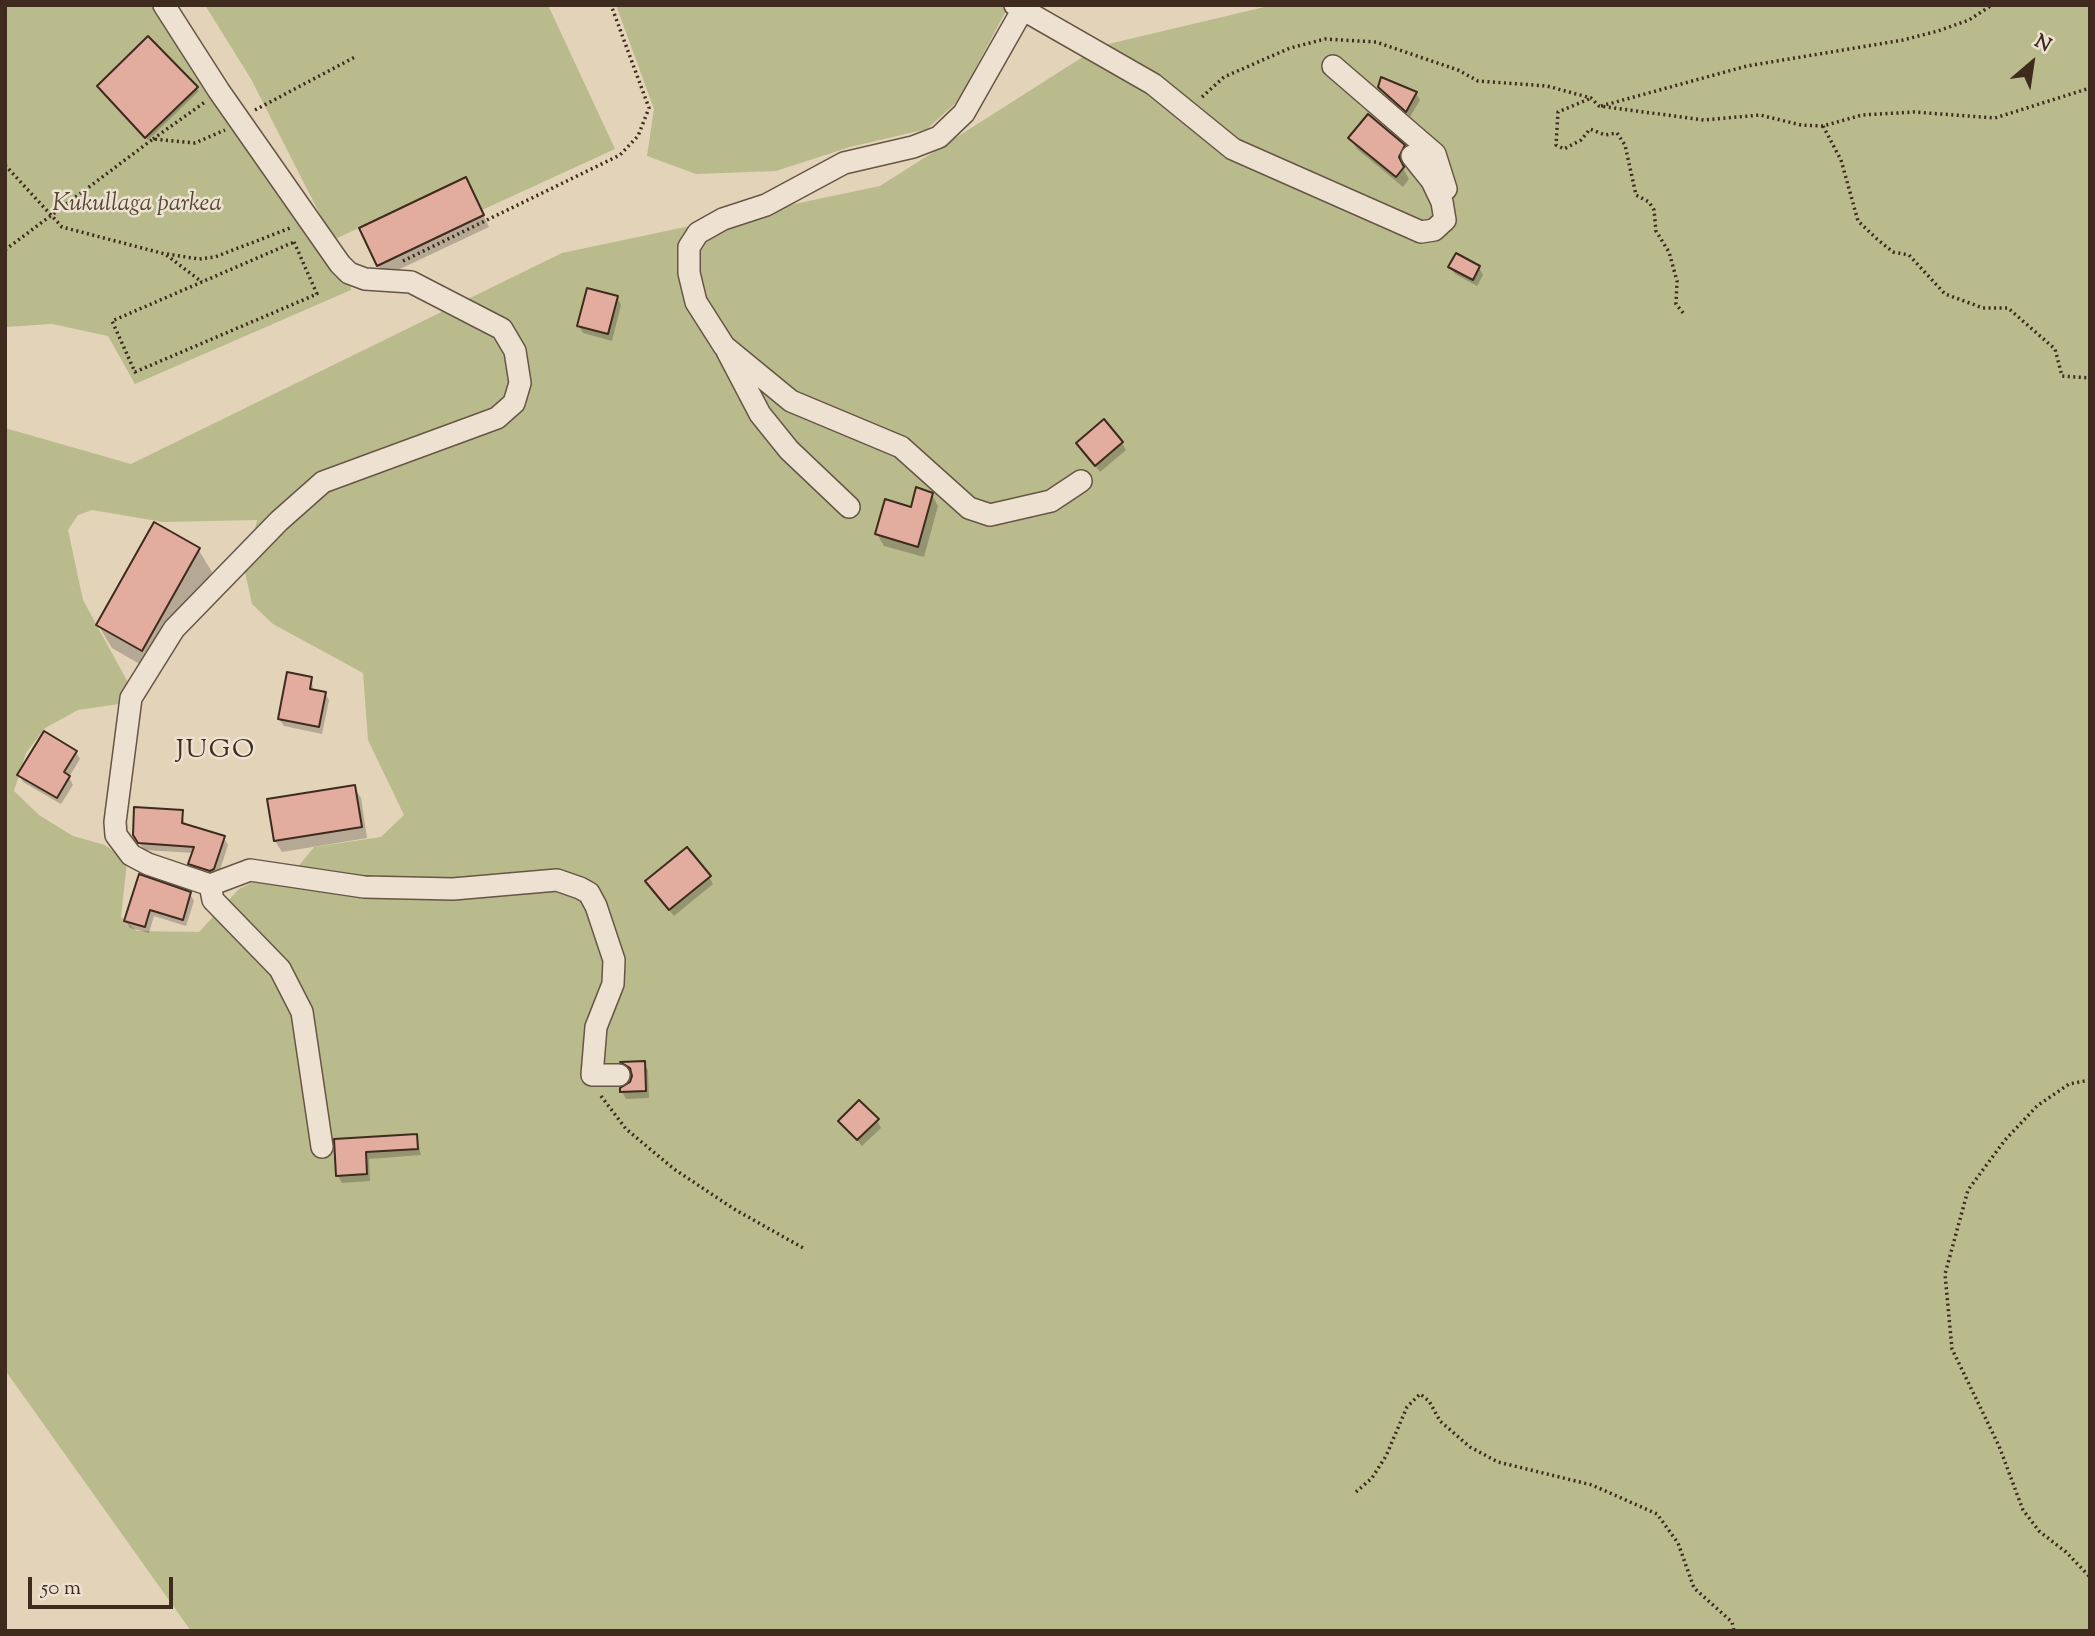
<!DOCTYPE html>
<html>
<head>
<meta charset="utf-8">
<style>
  body { margin:0 }
  #map { position:relative; width:2095px; height:1636px; overflow:hidden; background:#e3d3b9; font-family:"Sorts Mill Goudy",serif }
  canvas { display:block }
  .frame { position:absolute; inset:0; border:7px solid #3e2b1e; pointer-events:none }
  .north { position:absolute; left:1997px; top:28px; width:70px; height:70px; -webkit-text-stroke:5px #ede2d2; paint-order:stroke; rotate:29deg; font-size:19px; font-weight:700; line-height:28px; text-align:center; color:#3e2b1e }
  .north::after { content:''; display:block; margin:auto; width:24px; height:32px; background:#3e2b1e; clip-path:polygon(50% 0,100% 100%,50% 72%,0 100%) }
  .scale { position:absolute; left:28px; top:1577px; width:145px; height:32px; box-sizing:border-box; border:4px solid #3e2b1e; border-top:0; padding-left:9px; font-size:21px; line-height:24px; white-space:nowrap; color:#3e2b1e; -webkit-text-stroke:5px #ede2d2; paint-order:stroke }
</style>
</head>
<body>
<div id="map">
<canvas width="2095" height="1636"></canvas>
<div class="frame"></div>
<div class="north">N</div>
<div class="scale">50 m</div>
</div>
<script>
const g = document.querySelector('canvas').getContext('2d');
g.lineJoin = 'round';
function fill(path, color) { g.fillStyle = color; g.fill(path, 'evenodd'); }
const toPath = rows => new Path2D(rows.map(r => 'M' + r).join(''));
function stroke(path, color, width, dash) { g.strokeStyle = color; g.lineWidth = width; g.lineCap = dash ? 'butt' : 'round'; g.setLineDash(dash || []); g.stroke(path); }
function drawText(font, color, halo, rows, align = 'center') {
  g.font = font + ' "Sorts Mill Goudy",serif'; g.lineWidth = 5; g.setLineDash([]); g.textBaseline = 'middle'; g.strokeStyle = halo; g.fillStyle = color; for (const [text, x, y, turn = 0] of rows) {
    g.save(); g.translate(x, y); g.rotate((+turn || 0) * Math.PI / 180); g.textAlign = isNaN(turn) ? turn : align; if (halo) g.strokeText(text, 0, 0); g.fillText(text, 0, 0); g.restore();
  }
}
fill(toPath([
  [5,5,164,5,349,273,351,290,135,384,108,336,52,324,5,327],
  [205,5,548,5,615,149,482,210,484,215,377,266,359,228,333,240,251,79],
  [616,5,1003,5,1008,7,958,101,927,129,850,147,776,171,696,174,647,156,654,109],
  [1273,5,2090,5,2090,1631,191,1631,5,1370,5,428,131,464,562,253,880,186,1100,46],
  [92,510,163,522,257,520,245,572,252,604,273,624,363,673,368,740,404,815,381,837,314,847,289,878,263,877,239,889,199,932,137,931,121,917,127,862,105,845,73,836,39,815,14,791,26,753,45,728,78,710,119,704,131,688,83,600,68,530,78,515]
]), '#b9bb8c');
fill(toPath([
  [148,38,199,91,148,140,101,89],
  [1380,87,1416,93,1420,100,1410,117],
  [1350,138,1403,146,1410,158,1404,170,1409,179,1403,187,1357,149],
  [472,191,489,227,385,276,378,265],
  [1450,267,1479,268,1483,275,1477,286,1455,274],
  [617,297,621,305,612,341,583,333,579,326],
  [1078,443,1122,443,1126,450,1100,472],
  [932,495,938,506,924,557,884,546,877,534],
  [198,549,212,572,155,673,112,648,98,625],
  [311,679,314,691,325,693,329,700,322,734,284,726,279,719],
  [76,752,80,759,69,777,73,785,61,804,23,782,19,775],
  [354,787,361,798,367,838,282,852,275,841],
  [182,812,185,826,224,838,228,845,218,876,194,871,190,864,194,853,144,850,139,843],
  [140,876,190,894,194,901,186,926,154,916,149,933,130,928,126,921],
  [709,877,713,884,674,916,651,888],
  [644,1063,648,1070,649,1098,626,1099,622,1092,631,1083,633,1073,623,1064],
  [877,1120,881,1128,862,1146,840,1121],
  [416,1136,421,1155,369,1159,370,1181,342,1183,338,1176,336,1141]
]), '#0003');
const building = toPath([
  [148,36,198,87,145,138,97,86,148,36],
  [1381,77,1417,92,1406,112,1378,87,1381,77],
  [1368,114,1405,145,1399,157,1404,167,1396,177,1348,138,1368,114],
  [466,177,484,215,377,266,359,228,466,177],
  [1456,253,1480,266,1473,280,1448,267,1456,253],
  [587,288,618,296,608,334,577,326,587,288],
  [1104,419,1123,442,1095,466,1076,443,1104,419],
  [916,487,933,493,918,547,875,534,885,499,911,507,916,487],
  [154,522,200,548,142,651,96,625,154,522],
  [287,672,312,677,310,689,326,692,319,727,278,719,287,672],
  [44,731,77,751,64,772,70,776,57,798,17,775,44,731],
  [355,785,362,827,274,841,267,799,355,785],
  [134,807,183,810,182,823,225,836,214,869,210,871,188,864,194,847,138,843,133,835,134,807],
  [687,847,711,876,669,910,645,881,687,847],
  [139,874,191,892,183,920,150,910,145,927,124,921,139,874],
  [645,1061,646,1091,620,1092,620,1088,630,1082,632,1076,630,1068,620,1062,645,1061],
  [859,1100,879,1119,857,1140,838,1121,859,1100],
  [417,1134,418,1149,366,1152,367,1174,336,1176,334,1139,417,1134]
]);
fill(building, '#e2ad9f');
stroke(building, '#3e2b1e', 2);
const minor = toPath([
  [164,5,219,91,340,264,349,273,365,279,411,282,502,329,515,351,520,383,514,403,497,418,323,482,279,521,174,629,131,698,115,822,116,835,131,855,148,864,210,885,250,870,364,887,453,889,557,880,580,888,589,893,596,906,614,960,613,984,596,1027,592,1075,619,1075],
  [1015,5,1153,84,1233,149,1421,232,1434,230,1445,220,1442,202,1432,181,1412,156],
  [1023,9,964,113,939,137,913,147,844,163,766,205,723,219,698,233,689,247,689,273,696,302,724,346,791,401,901,447,969,508,990,515,1051,501,1081,481],
  [1333,66,1435,154,1446,189],
  [727,351,760,414,789,450,849,507],
  [210,885,213,900,280,969,302,1012,322,1147]
]);
stroke(minor, '#675545', 24);
stroke(toPath([
  [1202,97,1224,77,1290,48,1325,39,1376,42,1458,70,1478,81,1547,86,1591,98,1599,106,1704,120,1760,115,1801,125,1823,126,1862,115,1914,112,1995,118,2090,88],
  [1589,99,1558,112,1556,145,1564,149,1581,140,1590,129,1605,135,1617,133,1625,145,1636,195,1649,202,1654,210,1656,231,1669,252,1677,281,1676,304,1684,314],
  [1601,106,1747,66,1903,40,1938,31,1969,20,1992,5],
  [255,110,355,57],
  [1823,126,1841,160,1858,221,1877,239,1893,252,1909,255,1945,294,1983,308,2008,308,2055,349,2062,376,2090,378],
  [153,139,205,102],
  [5,165,62,227,165,254,202,282],
  [294,242,317,294,135,372,112,321,294,242],
  [5,250,153,139,195,143,225,130],
  [167,254,199,259,215,257,290,228],
  [403,261,620,155,638,136,649,108,611,5],
  [2090,1080,2069,1084,2037,1106,2005,1140,1968,1190,1945,1274,1952,1349,1999,1446,2023,1510,2039,1531,2066,1552,2090,1577],
  [601,1096,626,1129,674,1169,734,1209,805,1249],
  [1356,1492,1372,1478,1386,1456,1407,1407,1420,1394,1429,1401,1440,1421,1470,1447,1498,1462,1592,1485,1657,1514,1678,1543,1694,1588,1732,1622,1734,1631]
]), '#3e2b1e', 3.5, [2, 3.5]);
stroke(minor, '#ede2d2', 21);
drawText('italic 24px', '#574834', '#ede2d2', [
  ["Kukullaga parkea",137,206]
]);
g.letterSpacing = '2px';
drawText('26px', '#3e2b1e', '#ede2d2', [
  ["JUGO",216,753]
]);
g.letterSpacing = '0px';
</script>
</body>
</html>
